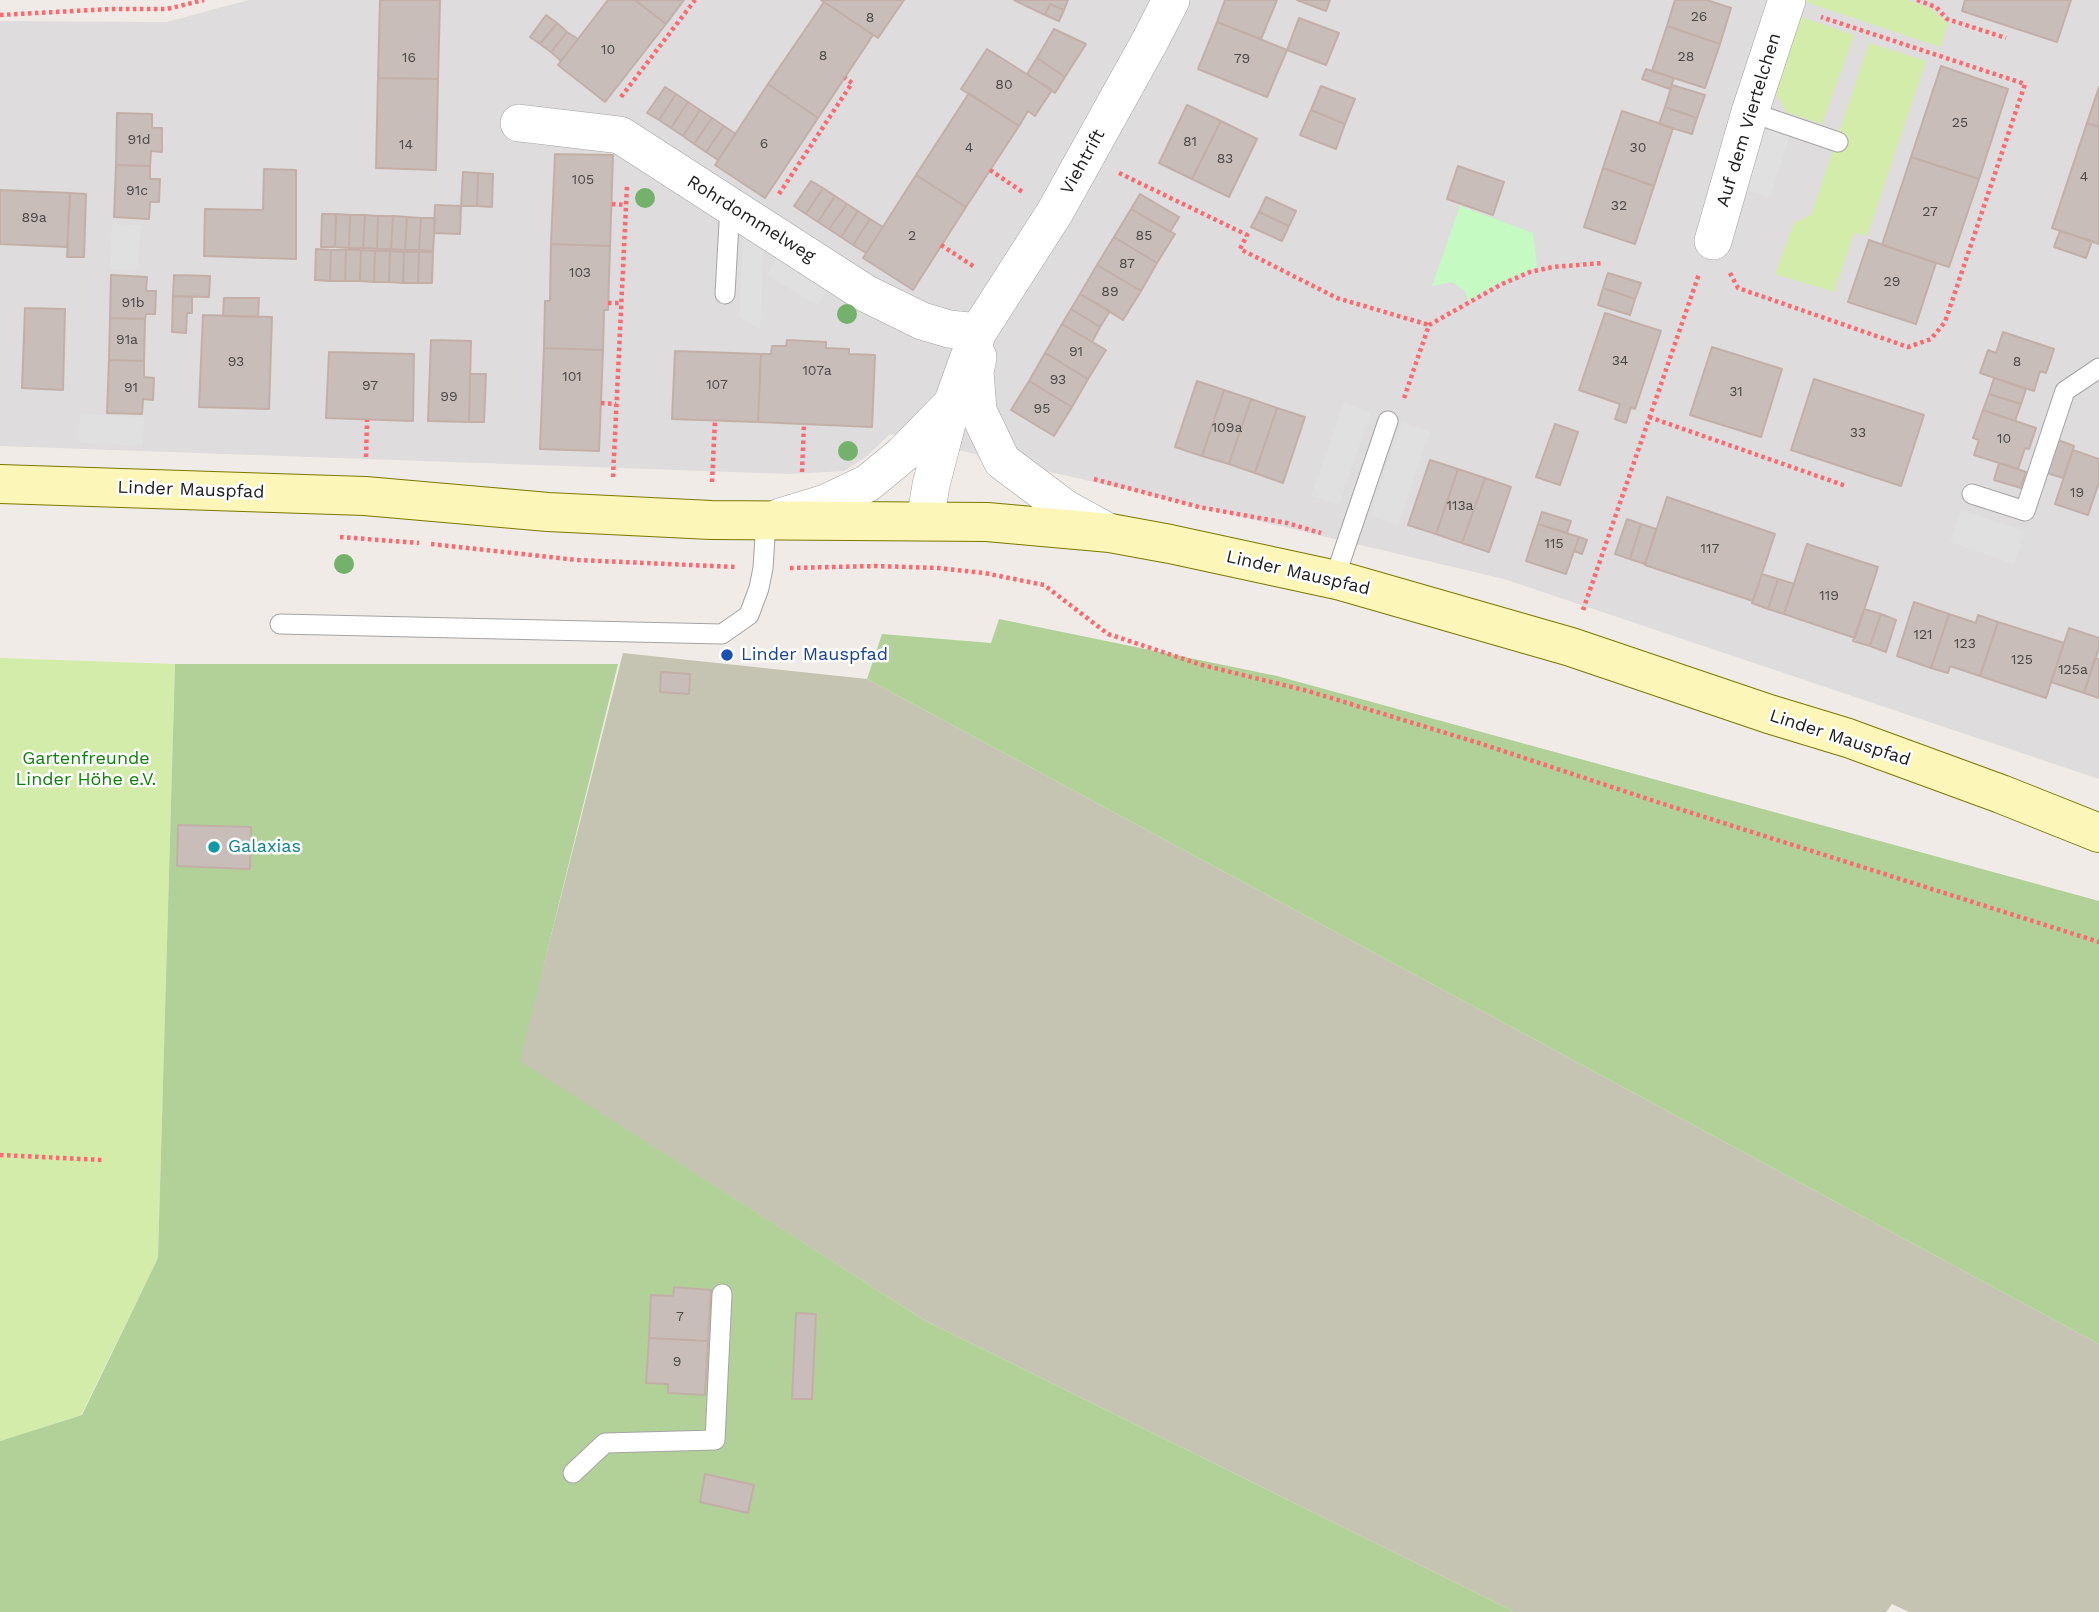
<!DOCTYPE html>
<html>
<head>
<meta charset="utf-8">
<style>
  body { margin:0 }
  canvas { display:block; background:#f0ebe6 }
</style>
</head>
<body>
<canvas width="2099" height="1612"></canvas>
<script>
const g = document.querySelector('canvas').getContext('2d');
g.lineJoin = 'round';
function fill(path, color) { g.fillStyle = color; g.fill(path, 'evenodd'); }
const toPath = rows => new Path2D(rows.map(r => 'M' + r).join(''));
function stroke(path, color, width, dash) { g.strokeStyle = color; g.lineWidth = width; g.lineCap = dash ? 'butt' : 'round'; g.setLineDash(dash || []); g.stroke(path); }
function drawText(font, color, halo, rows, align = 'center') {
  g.font = font + ' "Work Sans",sans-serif'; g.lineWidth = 5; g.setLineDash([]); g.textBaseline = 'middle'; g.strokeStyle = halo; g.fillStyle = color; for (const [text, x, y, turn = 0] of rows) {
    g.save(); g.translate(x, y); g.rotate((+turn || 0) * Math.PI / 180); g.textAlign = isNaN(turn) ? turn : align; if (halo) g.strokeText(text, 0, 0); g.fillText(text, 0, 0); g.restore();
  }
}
fill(toPath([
  [249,0,2099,0,2099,779,1504,579,890,434,867,456,844,471,790,474,0,446,0,21,166,22]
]), '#dedcdd');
fill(toPath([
  [623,653,867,679,2099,1344,2099,1612,1909,1612,1892,1604,1886,1612,1515,1612,924,1320,519,1061]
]), '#c5c3b1');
fill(toPath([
  [1807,0,1907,0,1930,8,1948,23,1940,47,1806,2],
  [1801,17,1854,35,1822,124,1786,112,1776,94],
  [1869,43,1926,61,1867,236,1854,233,1834,292,1775,274,1794,223,1811,215],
  [0,658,175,664,158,1258,81,1415,0,1441]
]), '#d4ecaa');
fill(toPath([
  [999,619,1277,676,2099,901,2099,1344,867,679,882,634,991,643],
  [175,664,618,664,520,1061,924,1320,1515,1612,0,1612,0,1441,82,1415,158,1258]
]), '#b1d199');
fill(toPath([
  [1460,206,1533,233,1537,267,1492,286,1468,301,1465,291,1452,282,1432,286]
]), '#c5fbc2');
fill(toPath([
  [1764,127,1790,136,1770,198,1743,189],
  [112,224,141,225,138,270,110,269],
  [743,235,764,246,760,330,739,317],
  [781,251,832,282,818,306,767,275],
  [1343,403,1371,412,1339,505,1311,496],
  [80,414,144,417,143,446,79,443],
  [1402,422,1430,432,1398,525,1370,516],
  [1961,510,2025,531,2014,564,1950,542]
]), '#e0e0e0');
const building = toPath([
  [380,0,440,0,438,79,378,78,380,0],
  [608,0,635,0,666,24,605,102,558,65,608,0],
  [635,0,684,0,666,24,635,0],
  [821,0,904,0,878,38,821,0],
  [1014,0,1068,0,1064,10,1050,4,1045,15,1014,0],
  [1225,0,1277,0,1261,39,1217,22,1225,0],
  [1297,0,1330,0,1326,11,1297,0],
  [1675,0,1707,0,1731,8,1720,44,1667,26,1675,0],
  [1965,0,2071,0,2057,42,1962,11,1965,0],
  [824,2,873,35,818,118,768,84,824,2],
  [1050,4,1064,10,1059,21,1045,15,1050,4],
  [546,15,557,23,540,44,530,37,546,15],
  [1299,18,1339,33,1326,65,1287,50,1299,18],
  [1217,22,1287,50,1267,97,1198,69,1217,22],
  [557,23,567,32,551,52,540,44,557,23],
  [1667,26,1720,44,1705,88,1652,71,1667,26],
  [1054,29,1086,44,1065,77,1037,58,1054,29],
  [567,32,578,39,561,61,551,52,567,32],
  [987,49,1052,90,1035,116,1028,111,1019,126,961,89,987,49],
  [1037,58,1065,77,1055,93,1027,74,1037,58],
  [1941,66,2008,89,1979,179,1911,157,1941,66],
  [1646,69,1674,78,1670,89,1642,79,1646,69],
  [378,78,438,79,436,170,376,168,378,78],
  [768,84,818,118,765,198,715,165,768,84],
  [1672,85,1705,95,1697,118,1665,107,1672,85],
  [1321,86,1355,99,1345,124,1311,110,1321,86],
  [665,87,676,94,659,120,647,113,665,87],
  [2099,87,2099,127,2087,123,2099,87],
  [969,93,1019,126,966,207,916,175,969,93],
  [676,94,688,102,671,128,659,120,676,94],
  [688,102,700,110,683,136,671,128,688,102],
  [1187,105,1221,121,1192,179,1159,163,1187,105],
  [1665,107,1697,118,1692,134,1659,124,1665,107],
  [700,110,712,118,694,144,683,136,700,110],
  [1311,110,1345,124,1336,149,1300,135,1311,110],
  [1622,111,1673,128,1654,186,1603,168,1622,111],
  [117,113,152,114,152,128,162,128,162,152,151,151,150,166,116,165,117,113],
  [712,118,724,126,706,152,694,144,712,118],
  [1221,121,1257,139,1229,197,1192,179,1221,121],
  [2087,123,2099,127,2099,244,2052,228,2087,123],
  [724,126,736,134,718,160,706,152,724,126],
  [555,154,613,155,610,246,551,244,555,154],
  [1911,157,1979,179,1949,267,1882,245,1911,157],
  [116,165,150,166,150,179,160,179,159,202,150,202,149,219,114,217,116,165],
  [1458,166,1504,182,1493,215,1447,199,1458,166],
  [1603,168,1654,186,1635,244,1584,227,1603,168],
  [264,169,296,170,296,259,204,256,205,209,263,210,264,169],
  [463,172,478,173,477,206,461,206,463,172],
  [478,173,493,174,492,207,477,206,478,173],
  [916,175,966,207,913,290,863,258,916,175],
  [811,181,823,188,806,214,794,206,811,181],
  [823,188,835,196,818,222,806,214,823,188],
  [0,190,70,193,67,247,0,244,0,190],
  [70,193,86,194,84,257,67,257,70,193],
  [1140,194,1179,217,1170,232,1131,209,1140,194],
  [835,196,847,204,829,229,818,222,835,196],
  [1266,197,1296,211,1289,226,1259,212,1266,197],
  [847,204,858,211,841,237,829,229,847,204],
  [435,205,461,206,460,234,434,233,435,205],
  [1131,209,1175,234,1157,263,1114,237,1131,209],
  [858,211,870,219,853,245,841,237,858,211],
  [1259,212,1289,226,1282,241,1251,227,1259,212],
  [322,214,336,214,335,247,321,247,322,214],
  [336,214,350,215,349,248,335,247,336,214],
  [350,215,365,215,363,248,349,248,350,215],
  [365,215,378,216,377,249,363,248,365,215],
  [378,216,393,216,391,249,377,249,378,216],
  [393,216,407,217,405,250,391,249,393,216],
  [407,217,421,218,419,250,405,250,407,217],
  [421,218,435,218,433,251,419,250,421,218],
  [870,219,883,227,866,253,853,245,870,219],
  [2060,231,2092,241,2086,258,2054,247,2060,231],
  [1114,237,1157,263,1141,291,1097,265,1114,237],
  [1869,240,1936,263,1916,324,1848,302,1869,240],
  [551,244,610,246,608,310,604,310,603,350,544,348,545,301,550,301,551,244],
  [316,249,331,250,330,281,315,280,316,249],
  [331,250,346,250,345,281,330,281,331,250],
  [346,250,361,250,360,281,345,281,346,250],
  [361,250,375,251,374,282,360,281,361,250],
  [375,251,390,251,389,282,374,282,375,251],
  [390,251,404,252,403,283,389,282,390,251],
  [404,252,419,252,418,283,403,283,404,252],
  [419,252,433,252,432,283,418,283,419,252],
  [1097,265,1141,291,1123,320,1080,294,1097,265],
  [1608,273,1641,283,1635,299,1603,288,1608,273],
  [111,275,147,277,146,291,156,291,155,314,146,314,145,319,110,318,111,275],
  [174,275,210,276,209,297,173,296,174,275],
  [1603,288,1635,299,1630,315,1598,305,1603,288],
  [1080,294,1110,311,1100,327,1071,309,1080,294],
  [173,296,192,297,192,313,187,313,186,333,172,332,173,296],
  [224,298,259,298,258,317,223,316,224,298],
  [25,308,65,309,63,390,22,388,25,308],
  [1071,309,1100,327,1092,342,1062,324,1071,309],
  [1605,313,1661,331,1635,409,1631,407,1626,423,1615,419,1620,404,1579,390,1605,313],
  [203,315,272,317,269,409,199,407,203,315],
  [110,318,145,319,144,361,109,360,110,318],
  [1062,324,1106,350,1088,379,1045,353,1062,324],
  [2003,332,2054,349,2046,373,2040,371,2034,391,1980,373,1988,350,1996,353,2003,332],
  [431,340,471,341,469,422,428,421,431,340],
  [787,340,826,342,826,348,849,349,849,354,875,355,872,427,758,422,761,354,771,354,772,346,786,346,787,340],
  [1712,347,1782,369,1761,437,1690,415,1712,347],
  [544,348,603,350,599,451,540,449,544,348],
  [675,351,761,354,758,422,672,419,675,351],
  [329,352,414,354,413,421,326,418,329,352],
  [1045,353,1088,379,1072,407,1029,381,1045,353],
  [109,360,144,361,144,377,154,378,153,400,143,399,142,414,107,413,109,360],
  [470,374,486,374,484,422,469,422,470,374],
  [1994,378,2026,389,2021,404,1989,394,1994,378],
  [1814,379,1924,415,1901,486,1791,450,1814,379],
  [1029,381,1072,407,1054,436,1011,410,1029,381],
  [1197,381,1224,390,1202,456,1175,447,1197,381],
  [1224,390,1251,399,1229,464,1202,456,1224,390],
  [1989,394,2021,404,2015,421,1983,410,1989,394],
  [1251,399,1277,408,1255,473,1229,464,1251,399],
  [1277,408,1305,417,1283,483,1255,473,1277,408],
  [1983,410,2036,428,2029,449,2025,448,2018,469,1974,455,1979,440,1973,438,1983,410],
  [1555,424,1578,432,1560,485,1536,477,1555,424],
  [2058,440,2074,446,2063,478,2047,473,2058,440],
  [2073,450,2099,459,2099,482,2088,515,2055,504,2073,450],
  [1430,460,1458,469,1436,534,1408,525,1430,460],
  [1999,463,2026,472,2021,488,1994,480,1999,463],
  [1458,469,1485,478,1462,543,1436,534,1458,469],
  [1485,478,1511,487,1489,552,1462,543,1485,478],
  [1667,497,1775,534,1753,601,1645,565,1667,497],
  [1542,512,1571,521,1567,533,1538,524,1542,512],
  [1627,519,1641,524,1630,559,1615,554,1627,519],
  [1538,524,1579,537,1566,574,1526,561,1538,524],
  [1641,524,1656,529,1645,564,1630,559,1641,524],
  [1579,537,1587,540,1582,554,1574,551,1579,537],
  [1807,544,1878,567,1855,638,1784,614,1807,544],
  [1762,574,1778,579,1768,609,1752,603,1762,574],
  [1778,579,1794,584,1784,614,1768,609,1778,579],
  [1914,602,1949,614,1931,668,1897,656,1914,602],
  [1864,609,1881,614,1870,646,1853,641,1864,609],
  [1881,614,1896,620,1886,652,1870,646,1881,614],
  [1949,614,1976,623,1978,615,1998,622,1980,676,1950,666,1948,673,1931,668,1949,614],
  [1998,622,2064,643,2046,698,1980,676,1998,622],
  [2069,628,2099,638,2099,648,2084,693,2051,682,2069,628],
  [2095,658,2099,659,2099,698,2084,693,2095,658],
  [661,672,690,674,689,694,660,692,661,672],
  [178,825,251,827,250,869,177,866,178,825],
  [674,1287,711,1290,708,1341,649,1338,651,1295,673,1296,674,1287],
  [796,1313,816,1314,812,1399,792,1399,796,1313],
  [649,1338,708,1341,705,1395,668,1393,668,1384,646,1383,649,1338],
  [705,1474,754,1485,748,1513,700,1502,705,1474]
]);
fill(building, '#c8bdb9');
stroke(building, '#c3afa7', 2);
const lane = toPath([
  [1750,112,1838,142],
  [725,294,730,205],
  [1972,494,2025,511,2065,391,2099,368],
  [1334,580,1388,421],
  [280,624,722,634,749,615,759,588,763,568,766,521],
  [573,1473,605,1443,715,1440,722,1294]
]);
const street = toPath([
  [519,123,620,135,865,293,922,321,949,329,978,332],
  [1713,241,1750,112,1787,0],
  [978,357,975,372,978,411,1002,461,1066,509,1110,533],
  [780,517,826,503,868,483,903,454,951,405],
  [925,521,931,485,952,404,978,332,1055,212,1150,41,1171,0]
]);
const secondary = toPath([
  [0,484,365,496,548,512,711,520,987,522,1110,533,1170,544,1341,581,1571,647,1769,714,1848,738,2001,794,2099,833]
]);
stroke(lane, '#a4a4a4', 21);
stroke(street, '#a4a4a4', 38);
stroke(secondary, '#7c7801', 40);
stroke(toPath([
  [1917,0,1936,7,1947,19,2006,38],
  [0,15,111,9,167,9,204,0],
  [621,97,695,0],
  [990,170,1024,193],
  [1119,173,1247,235,1240,249,1337,298,1429,325],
  [779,194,852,83,845,78],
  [612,204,626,205],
  [941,245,976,268],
  [1730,273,1738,288,1908,347,1931,339,1945,322,2025,84,1821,17],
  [608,303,621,303],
  [1404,398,1429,325,1502,284,1530,272,1553,267,1603,263],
  [601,403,616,404],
  [1649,417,1846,486],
  [366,457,367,420],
  [802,472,804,424],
  [613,477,627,185],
  [1094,479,1199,507,1287,523,1321,533],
  [712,482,715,420],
  [340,537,419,543],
  [431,544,577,560,736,567],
  [790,568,876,566,938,568,984,573,1044,585,1108,634,1202,665,1308,691,1482,744,1654,801,2099,942],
  [1583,610,1699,274],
  [0,1155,103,1160]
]), '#fe696f', 4.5, [3.5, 3.5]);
stroke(lane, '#fff', 19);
stroke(street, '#fff', 37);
stroke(secondary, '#fcf6b8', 38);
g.fillStyle = '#74b26c';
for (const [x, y] of [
  [645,198],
  [847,314],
  [848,451],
  [344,564]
]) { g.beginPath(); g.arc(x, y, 10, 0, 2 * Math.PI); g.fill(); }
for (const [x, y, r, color] of [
  [727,655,7,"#1a4fb4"],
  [214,847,7,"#0f9aa8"]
]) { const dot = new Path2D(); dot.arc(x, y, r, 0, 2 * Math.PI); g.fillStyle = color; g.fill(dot); stroke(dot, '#fff', 2.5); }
drawText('14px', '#4a4746', null, [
  ["26",1699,17],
  ["8",870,18],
  ["10",608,50],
  ["8",823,56],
  ["28",1686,57],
  ["16",409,58],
  ["79",1242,59],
  ["80",1004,85],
  ["25",1960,123],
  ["91d",139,140],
  ["81",1190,142],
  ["6",764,144],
  ["14",406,145],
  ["4",969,148],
  ["30",1638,148],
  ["83",1225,159],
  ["4",2084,177],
  ["105",583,180],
  ["91c",137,191],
  ["32",1619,206],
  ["27",1930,212],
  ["89a",34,218],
  ["2",912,236],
  ["85",1144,236],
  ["87",1127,264],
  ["103",580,273],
  ["29",1892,282],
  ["89",1110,292],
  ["91b",133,303],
  ["91a",127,340],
  ["91",1076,352],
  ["34",1620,361],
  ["93",236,362],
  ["8",2017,362],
  ["107a",817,371],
  ["101",572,377],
  ["93",1058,380],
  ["107",717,385],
  ["97",370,386],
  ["91",131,388],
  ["31",1736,392],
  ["99",449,397],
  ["95",1042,409],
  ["109a",1227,428],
  ["33",1858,433],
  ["10",2004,439],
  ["19",2077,493],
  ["113a",1460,506],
  ["115",1554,544],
  ["117",1710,549],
  ["119",1829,596],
  ["121",1923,635],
  ["123",1965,644],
  ["125",2022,660],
  ["125a",2073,670],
  ["7",680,1317],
  ["9",677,1362]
]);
drawText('18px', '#202020', '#fff', [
  ["Auf dem Viertelchen",1749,120,-73],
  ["Viehtrift",1083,162,-61],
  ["Rohrdommelweg",751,219,32],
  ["Linder Mauspfad",191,490,2],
  ["Linder Mauspfad",1298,573,13],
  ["Linder Mauspfad",1840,738,18]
]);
drawText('18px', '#164399', '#fff', [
  ["Linder Mauspfad",741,655]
], 'left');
drawText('18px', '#0f8308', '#fff', [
  ["Gartenfreunde",86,759],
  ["Linder Höhe e.V.",86,780]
]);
drawText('18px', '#0d838f', '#fff', [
  ["Galaxias",228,847]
], 'left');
</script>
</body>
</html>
